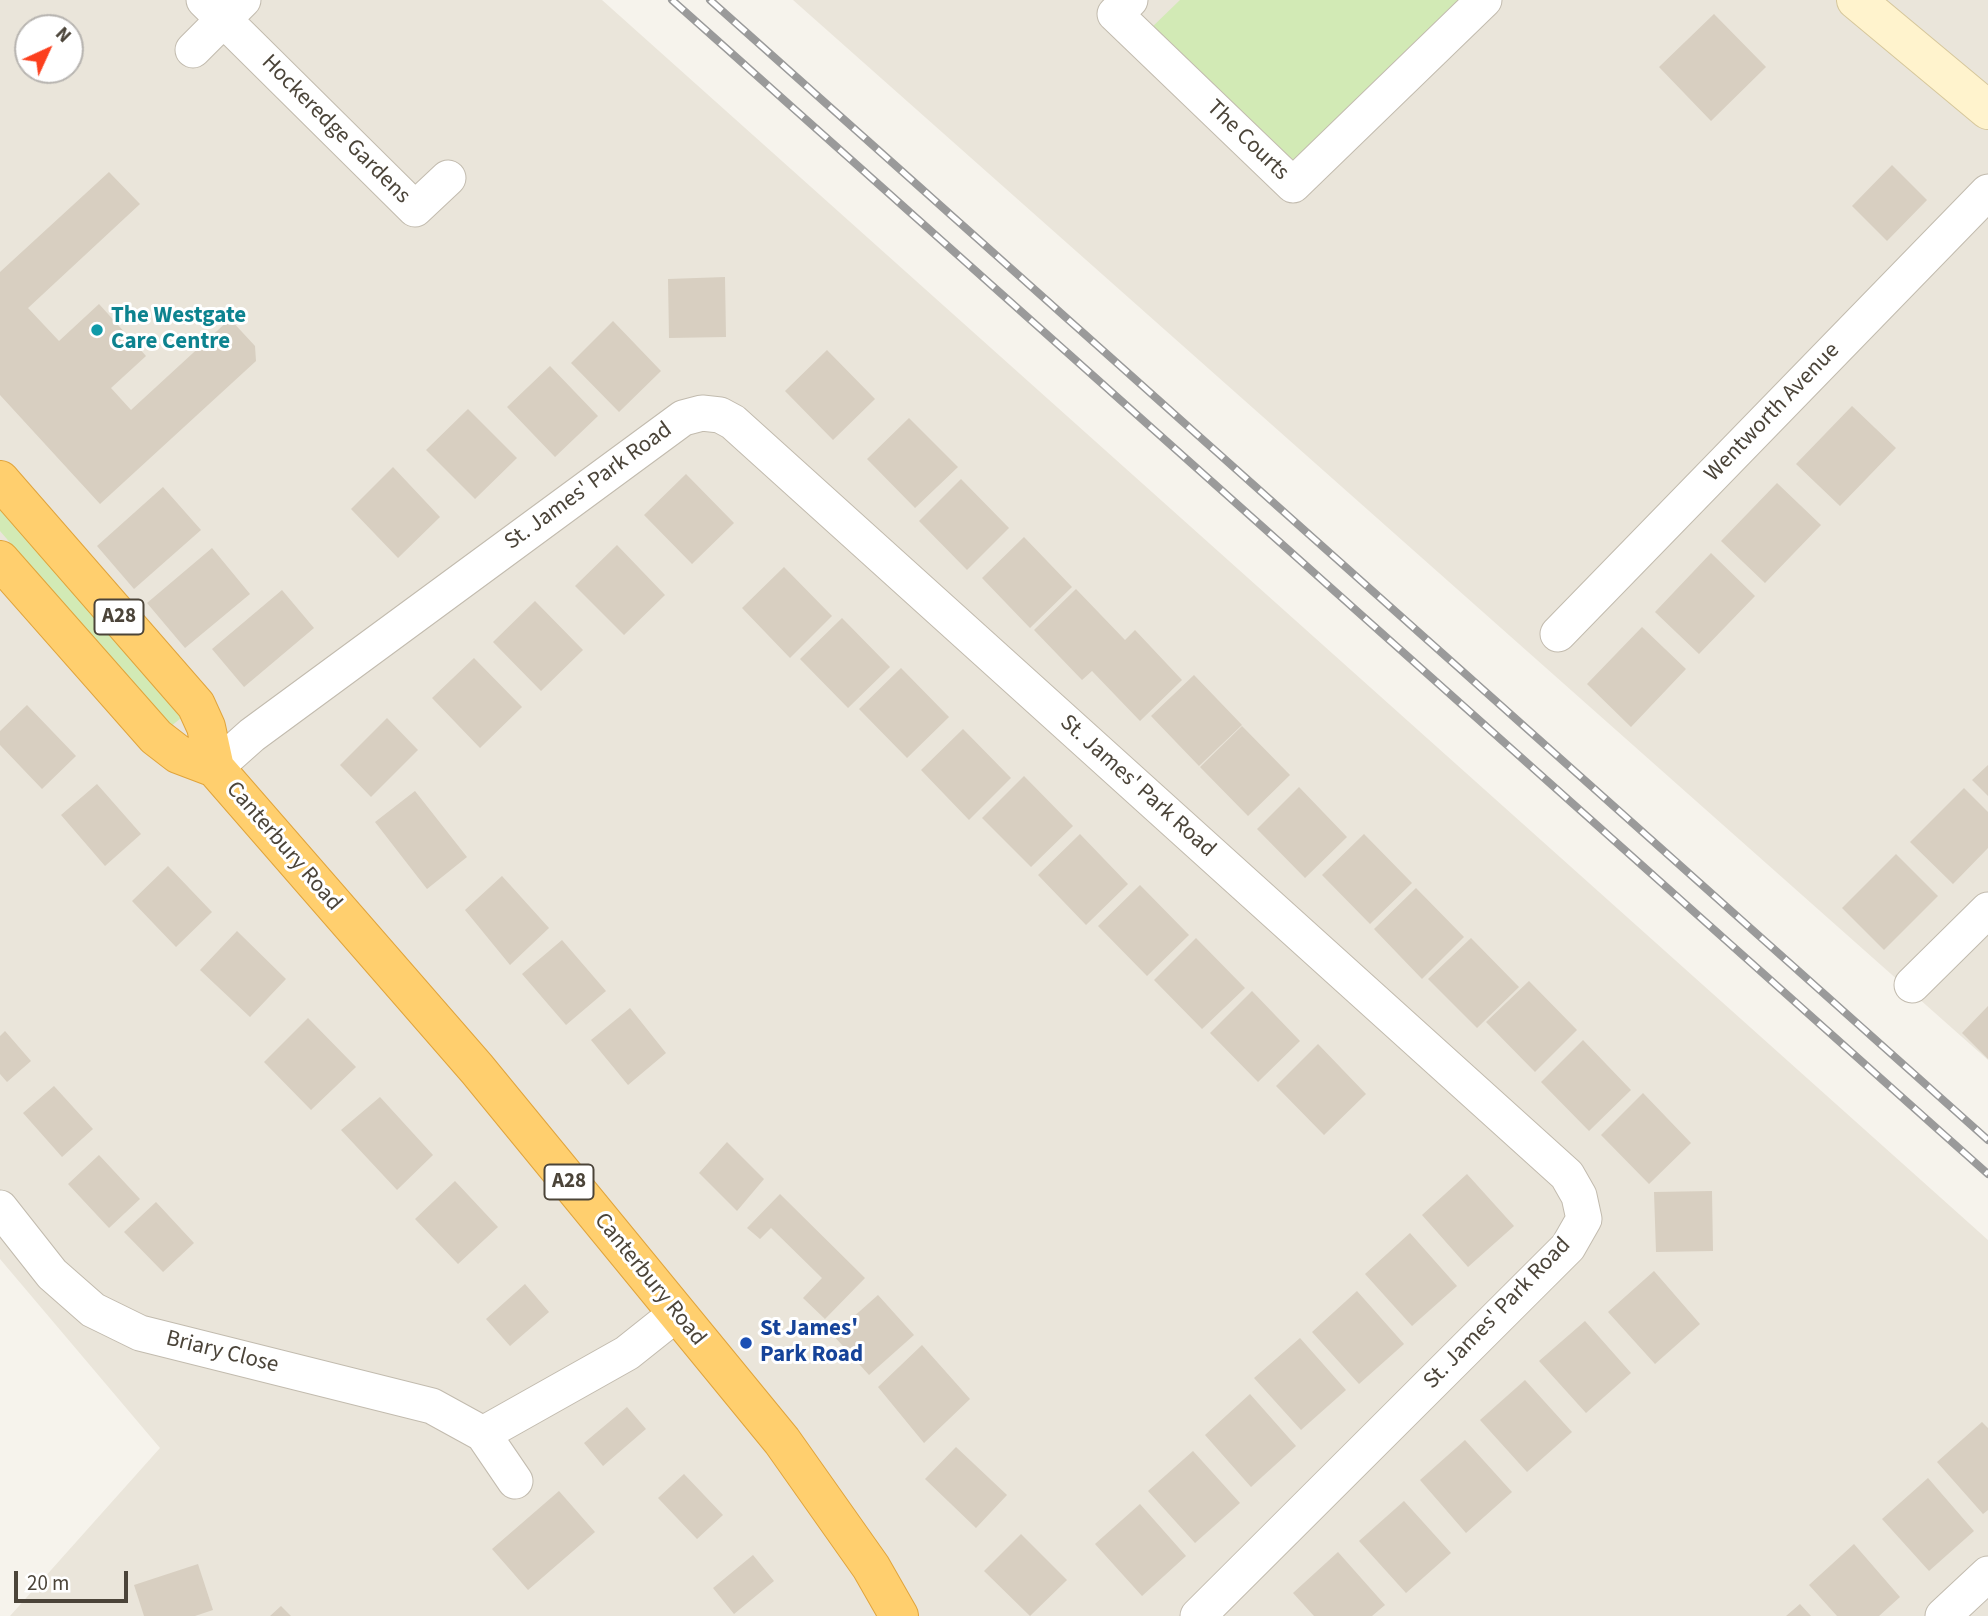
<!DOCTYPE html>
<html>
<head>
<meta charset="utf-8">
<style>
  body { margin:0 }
  #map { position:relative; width:1988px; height:1616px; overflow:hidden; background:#f6f3ec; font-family:"Source Sans 3",sans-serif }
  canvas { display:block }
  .north { position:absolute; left:14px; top:14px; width:70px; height:70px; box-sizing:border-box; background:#fff; border:2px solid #b7b4b0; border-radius:50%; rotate:45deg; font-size:19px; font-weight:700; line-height:28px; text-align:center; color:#4b4439 }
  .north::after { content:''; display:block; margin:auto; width:24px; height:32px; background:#fc3f1d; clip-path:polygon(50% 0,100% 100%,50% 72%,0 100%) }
  .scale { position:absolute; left:14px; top:1571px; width:114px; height:32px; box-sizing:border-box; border:4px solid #4b4439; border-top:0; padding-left:9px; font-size:21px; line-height:24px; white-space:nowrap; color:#4b4439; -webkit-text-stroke:5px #fff; paint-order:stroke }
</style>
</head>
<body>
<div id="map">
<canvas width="1988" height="1616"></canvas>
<div class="north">N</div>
<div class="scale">20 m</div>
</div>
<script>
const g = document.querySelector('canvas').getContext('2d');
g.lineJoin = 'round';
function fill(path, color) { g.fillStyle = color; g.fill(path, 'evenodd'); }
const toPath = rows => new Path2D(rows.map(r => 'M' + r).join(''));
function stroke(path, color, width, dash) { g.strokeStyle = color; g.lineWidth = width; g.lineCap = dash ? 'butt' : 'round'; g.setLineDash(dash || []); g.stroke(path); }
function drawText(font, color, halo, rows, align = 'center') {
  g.font = font + ' "Source Sans 3",sans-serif'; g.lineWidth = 6; g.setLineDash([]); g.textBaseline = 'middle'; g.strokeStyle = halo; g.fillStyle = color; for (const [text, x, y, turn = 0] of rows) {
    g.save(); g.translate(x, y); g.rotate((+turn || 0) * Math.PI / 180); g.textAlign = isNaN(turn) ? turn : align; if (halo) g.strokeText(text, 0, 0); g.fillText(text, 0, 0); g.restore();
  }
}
fill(toPath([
  [0,0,602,0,1988,1240,1988,1616,10,1616,160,1448,0,1259],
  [28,28,70,28,70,70,28,70],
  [793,0,1988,0,1988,1060]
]), '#eae5da');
fill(toPath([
  [1180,0,1479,0,1296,181,1147,32],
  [0,508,181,718,170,727,0,531]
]), '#d2eab5');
fill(toPath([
  [1714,14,1766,67,1711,121,1659,67],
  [1892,165,1927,200,1887,241,1852,206],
  [109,172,140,204,28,308,59,341,99,304,146,356,111,388,131,410,230,319,255,346,256,361,100,504,0,395,0,272],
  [725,277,726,337,669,338,668,279],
  [613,321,661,371,619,412,571,363],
  [827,350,875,399,833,440,785,391],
  [550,366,598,416,555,457,507,407],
  [1852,406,1896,448,1840,506,1796,464],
  [468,409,517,458,475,499,426,450],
  [909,418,958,467,915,508,867,459],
  [393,467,440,517,398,558,351,509],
  [686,474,734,523,692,564,644,515],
  [961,479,1009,528,967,570,919,521],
  [1777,483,1821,525,1765,583,1721,541],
  [163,487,201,530,134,589,97,546],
  [1024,537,1072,587,1030,628,982,578],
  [617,545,665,595,624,635,575,586],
  [212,548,250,594,185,648,147,603],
  [1711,553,1755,596,1699,654,1655,612],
  [784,567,832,616,790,658,742,608],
  [1076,589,1125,640,1135,630,1182,680,1140,721,1092,671,1082,680,1034,630],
  [282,590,314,628,244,687,212,649],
  [535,601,583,650,541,691,493,642],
  [842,618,890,667,848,708,800,659],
  [1642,627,1686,669,1631,727,1587,684],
  [474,658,522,707,480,748,432,698],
  [901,668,949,717,907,758,859,709],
  [1194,675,1242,725,1199,766,1151,716],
  [27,705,76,756,42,789,0,745,0,731],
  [387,718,418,750,371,797,340,765],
  [1242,726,1290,775,1248,816,1200,767],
  [963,729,1011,778,969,820,921,770],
  [1988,765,1988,796,1972,780],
  [1024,776,1073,826,1031,867,982,818],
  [97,784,141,834,105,866,61,815],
  [1299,787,1347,837,1305,878,1257,829],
  [1964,788,1988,812,1988,848,1953,884,1910,842],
  [415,791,467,857,427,889,375,822],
  [1080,834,1128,884,1086,925,1038,875],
  [1364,834,1412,883,1370,924,1322,875],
  [1896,854,1938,896,1884,950,1842,908],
  [168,866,212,912,176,947,132,901],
  [502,876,549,928,510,965,465,910],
  [1140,885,1189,935,1147,976,1098,926],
  [1416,888,1464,937,1422,979,1374,929],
  [237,931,286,979,250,1017,200,970],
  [1196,938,1245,988,1202,1029,1154,980],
  [1471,938,1519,987,1477,1028,1428,979],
  [562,940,606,991,566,1025,522,974],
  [1529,981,1577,1030,1535,1072,1486,1022],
  [1252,991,1300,1041,1258,1082,1210,1033],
  [1988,1006,1988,1059,1962,1033],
  [630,1008,666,1053,628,1085,591,1040],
  [308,1018,356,1067,311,1110,264,1062],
  [5,1031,31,1061,7,1082,0,1074,0,1036],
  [1583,1040,1631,1090,1589,1131,1541,1082],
  [1318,1044,1366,1094,1324,1135,1276,1086],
  [54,1086,93,1129,62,1157,23,1113],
  [1643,1093,1691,1143,1649,1184,1601,1135],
  [380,1097,433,1155,397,1190,341,1130],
  [727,1142,764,1179,737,1211,699,1173],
  [99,1155,140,1199,109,1228,68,1184],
  [1467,1174,1514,1226,1468,1267,1422,1215],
  [455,1181,498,1227,458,1264,415,1219],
  [1712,1191,1713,1251,1656,1252,1654,1192],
  [780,1194,865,1278,825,1319,803,1298,822,1278,771,1228,760,1239,747,1228],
  [156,1202,194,1243,163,1272,124,1232],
  [1410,1233,1457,1286,1412,1326,1365,1274],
  [1654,1271,1700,1324,1655,1364,1608,1312],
  [525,1284,549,1312,510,1346,486,1319],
  [1357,1291,1404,1344,1359,1384,1312,1332],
  [878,1295,914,1335,869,1375,833,1335],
  [1585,1321,1631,1373,1586,1413,1539,1361],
  [1300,1338,1346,1390,1301,1430,1254,1378],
  [922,1345,970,1399,924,1443,878,1387],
  [1525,1380,1572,1432,1527,1472,1480,1420],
  [1250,1394,1296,1446,1251,1487,1205,1435],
  [627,1407,646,1429,603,1466,584,1443],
  [1982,1422,1988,1428,1988,1510,1983,1514,1937,1462],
  [1465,1440,1512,1492,1466,1533,1420,1480],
  [956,1447,1007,1495,976,1528,925,1479],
  [1193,1451,1240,1503,1195,1543,1148,1491],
  [684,1474,723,1515,697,1539,658,1498],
  [1928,1478,1974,1531,1929,1571,1882,1519],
  [559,1491,595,1532,528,1590,492,1549],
  [1404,1501,1451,1553,1406,1593,1359,1541],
  [1140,1504,1186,1556,1142,1596,1095,1544],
  [1021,1534,1067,1580,1030,1616,984,1571],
  [1854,1544,1900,1597,1879,1616,1837,1616,1809,1585],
  [1338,1552,1385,1605,1372,1616,1314,1616,1293,1593],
  [753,1555,774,1581,734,1614,713,1588],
  [198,1564,213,1610,195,1616,144,1616,134,1585],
  [1800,1604,1811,1616,1786,1616],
  [281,1606,291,1616,270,1616]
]), '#d8cfc1');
const street = toPath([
  [204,0,415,209,448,178],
  [1130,0,1115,14,1293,185,1484,0],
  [193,50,243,0],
  [1558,634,1988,192],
  [215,768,252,735,683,418,702,413,720,415,733,422,1567,1175,1579,1196,1584,1219,1568,1247,1198,1616],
  [1912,985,1988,910],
  [0,1208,52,1274,93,1310,140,1333,432,1406,483,1434,627,1353,676,1314],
  [483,1434,515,1481],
  [1943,1616,1988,1574]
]);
const secondary = toPath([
  [1856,0,1988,110]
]);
const highway = toPath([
  [0,480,196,705,206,727,215,768],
  [0,560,156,737,178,754,215,768,477,1069,782,1441,871,1567,899,1616]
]);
stroke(street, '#c2bbae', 37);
stroke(secondary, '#d6c79b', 40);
stroke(highway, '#e0a43c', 40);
stroke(street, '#fff', 35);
stroke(secondary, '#fff3cd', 38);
stroke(highway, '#ffcf6e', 38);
const rail = toPath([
  [672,0,1988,1174],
  [710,0,1988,1140]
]);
stroke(rail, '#9a9a9a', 8);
stroke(rail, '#fff', 5, [16]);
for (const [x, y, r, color] of [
  [97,330,7,"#0f9aa8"],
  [746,1343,7,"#1a4fb4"]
]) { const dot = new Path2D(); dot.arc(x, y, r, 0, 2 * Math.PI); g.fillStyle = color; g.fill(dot); stroke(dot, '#fff', 2.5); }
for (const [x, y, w] of [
  [119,617,49],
  [569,1182,49]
]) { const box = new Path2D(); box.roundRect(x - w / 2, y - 17.5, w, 35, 5); g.fillStyle = '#fff'; g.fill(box); stroke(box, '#4b4439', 2); }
drawText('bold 21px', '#4b4439', null, [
  ["A28",119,617],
  ["A28",569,1182]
]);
drawText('23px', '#4b4439', '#fff', [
  ["Hockeredge Gardens",335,130,45],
  ["The Courts",1247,141,44],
  ["Wentworth Avenue",1773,413,-46],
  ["St. James' Park Road",589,487,-36],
  ["St. James' Park Road",1137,787,42],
  ["Canterbury Road",283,847,49],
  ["Canterbury Road",649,1280,51],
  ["St. James' Park Road",1498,1314,-46],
  ["Briary Close",222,1353,14]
]);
drawText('bold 23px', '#0d838f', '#fff', [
  ["The Westgate",111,317],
  ["Care Centre",111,343]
], 'left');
drawText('bold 23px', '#164399', '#fff', [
  ["St James'",760,1330],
  ["Park Road",760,1356]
], 'left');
</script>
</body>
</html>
